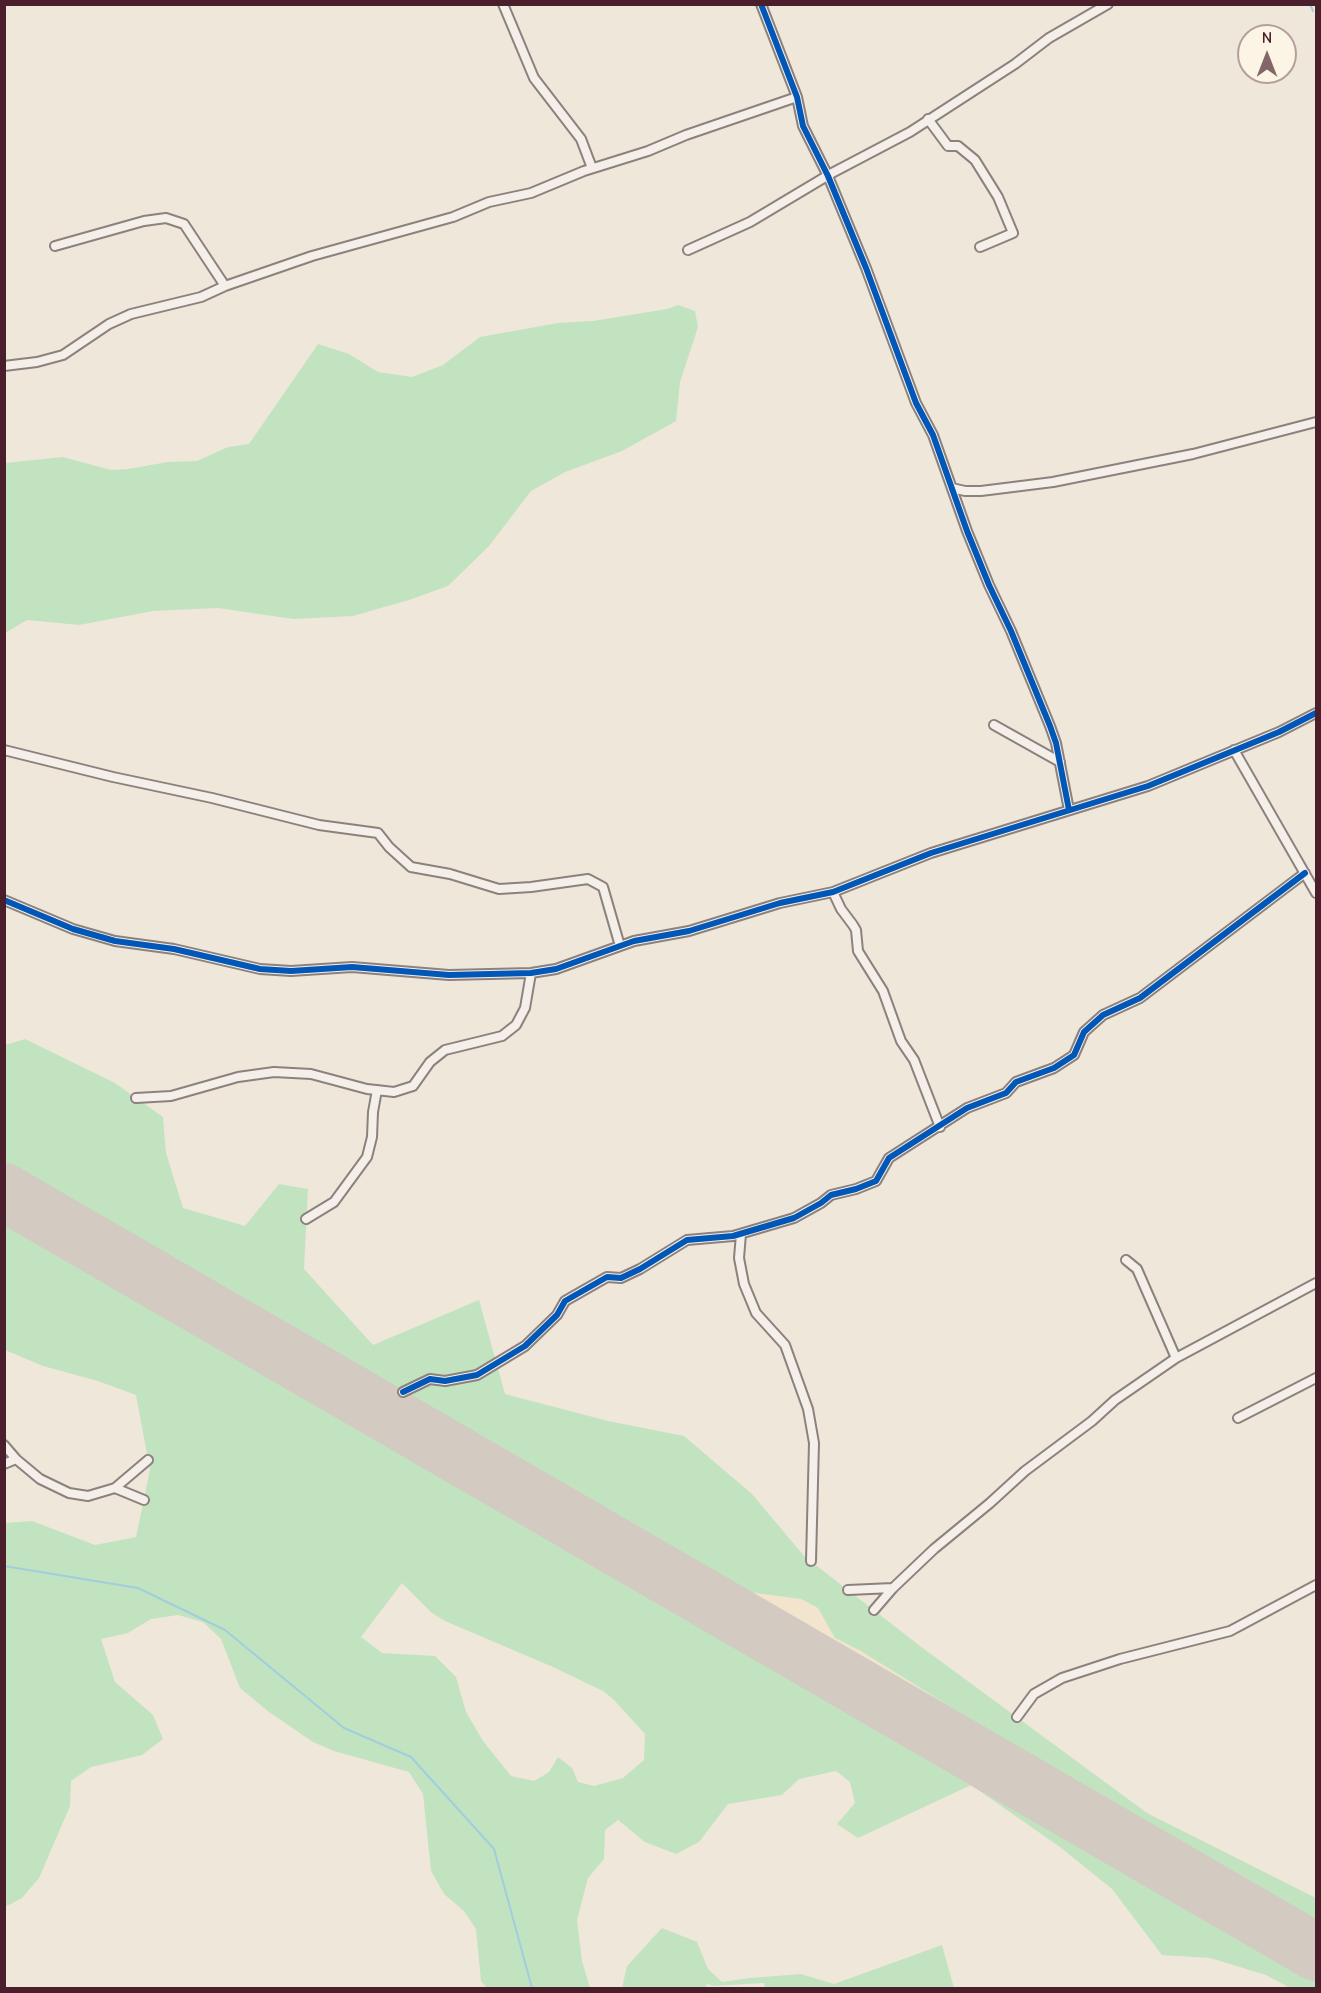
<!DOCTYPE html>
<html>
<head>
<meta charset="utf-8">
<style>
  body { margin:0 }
  #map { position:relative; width:1321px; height:1993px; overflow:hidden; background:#efe7da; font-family:"Comic Neue",sans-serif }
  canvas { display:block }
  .frame { position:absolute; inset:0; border:6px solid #4a1f2b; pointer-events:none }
  .north { position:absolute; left:1237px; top:24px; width:60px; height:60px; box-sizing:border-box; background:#fcf5e5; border:2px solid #b59f9b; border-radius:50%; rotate:0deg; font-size:16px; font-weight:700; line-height:24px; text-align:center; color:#4a1f2b }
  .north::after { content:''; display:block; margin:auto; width:21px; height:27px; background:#846568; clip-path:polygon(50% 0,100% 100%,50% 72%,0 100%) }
</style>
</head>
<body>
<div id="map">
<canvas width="1321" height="1993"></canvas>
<div class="frame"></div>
<div class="north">N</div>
</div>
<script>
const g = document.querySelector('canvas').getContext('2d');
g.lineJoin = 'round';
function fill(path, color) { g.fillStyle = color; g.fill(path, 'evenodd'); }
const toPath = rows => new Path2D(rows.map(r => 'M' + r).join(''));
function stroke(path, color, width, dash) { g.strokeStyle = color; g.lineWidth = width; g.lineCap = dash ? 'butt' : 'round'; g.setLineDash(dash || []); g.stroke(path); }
fill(toPath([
  [4,1166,723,1582,748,1592,801,1599,818,1608,835,1638,861,1651,1013,1746,1316,1925,1316,1974,1063,1826,818,1677,456,1468,168,1298,5,1211]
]), '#f2e4cd');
fill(toPath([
  [678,305,695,311,698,327,680,382,676,421,622,451,565,472,531,491,489,546,448,586,409,600,353,616,293,619,218,608,153,611,79,625,27,620,5,633,5,463,63,457,111,470,128,469,168,462,197,461,228,447,249,444,318,344,349,354,378,372,412,377,443,365,480,337,558,323,593,321,667,309],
  [25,1039,115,1083,163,1117,166,1153,183,1208,245,1226,279,1184,308,1189,304,1269,373,1345,479,1300,505,1394,608,1421,684,1436,752,1494,804,1556,920,1646,1147,1813,1316,1898,1316,1925,1013,1746,861,1651,835,1638,818,1608,801,1599,748,1592,723,1582,5,1166,5,1045],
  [5,1211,168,1298,456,1468,818,1677,1063,1826,1316,1974,1316,1988,1290,1988,1266,1975,1210,1958,1162,1955,1112,1889,1060,1847,971,1785,858,1838,837,1824,855,1803,850,1782,836,1771,799,1779,782,1795,728,1804,699,1842,676,1854,645,1842,618,1820,605,1830,604,1859,588,1878,577,1920,582,1961,590,1988,487,1988,481,1981,476,1929,464,1911,444,1894,431,1871,423,1794,409,1772,334,1751,313,1742,269,1712,240,1688,221,1639,203,1622,178,1615,151,1619,128,1633,101,1639,115,1682,153,1715,163,1739,142,1755,91,1767,71,1781,70,1806,39,1878,22,1898,5,1907,5,1523,32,1521,95,1545,136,1537,150,1470,136,1395,98,1381,43,1366,5,1350],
  [402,1583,432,1613,445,1621,553,1667,603,1691,613,1699,645,1734,644,1760,623,1778,594,1786,578,1782,572,1768,558,1757,549,1772,534,1781,511,1776,483,1741,466,1712,456,1677,435,1656,382,1653,361,1637],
  [662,1928,697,1942,708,1969,722,1982,750,1978,801,1974,834,1984,942,1945,954,1988,765,1988,764,1983,713,1986,707,1984,705,1988,622,1988,627,1966]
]), '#c2e3c0');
stroke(toPath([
  [1310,4,1313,11],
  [4,1566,138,1588,225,1630,344,1728,411,1757,494,1849,532,1988]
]), '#a1cedf', 2);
stroke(toPath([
  [4,1192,1316,1952]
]), '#d3cbc2', 58);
const street = toPath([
  [503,4,534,78,581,139,592,168],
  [761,4,797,97,803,126,828,176,866,268,916,403,933,435,967,531,989,585,1011,631,1050,726,1056,743,1069,810],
  [928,119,948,146,958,146,975,160,998,197,1013,233,980,247],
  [55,246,144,221,166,218,184,224,225,286,312,256,453,217,489,202,531,193,584,171,648,151,686,135,797,97],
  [688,250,750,222,832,173,910,132,1015,64,1049,38,1108,4],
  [4,366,37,362,63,355,109,324,131,314,201,297,225,286],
  [952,488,965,491,981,491,1053,482,1193,454,1316,422],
  [994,725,1060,762],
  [4,750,113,777,212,798,319,825,378,833,389,847,411,867,450,874,499,889,531,887,588,879,603,887,620,946],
  [1234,750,1316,893],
  [833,892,841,909,853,925,856,930,858,951,883,991,901,1041,914,1060,940,1127],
  [4,900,73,929,115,941,174,949,260,969,291,971,352,967,449,975,531,973,556,969,634,941,689,931,780,903,833,892,931,853,1148,786,1279,732,1316,713],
  [136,1098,171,1096,238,1077,274,1072,311,1074,367,1089,394,1092,413,1086,430,1062,445,1050,502,1036,516,1025,525,1008,531,973],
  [306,1219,334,1202,367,1157,372,1137,373,1112,377,1090],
  [741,1234,739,1258,744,1284,756,1313,785,1345,808,1409,814,1443,811,1561],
  [1126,1260,1137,1269,1176,1358],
  [403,1392,430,1379,445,1381,477,1375,525,1346,557,1315,565,1301,607,1277,621,1278,640,1269,687,1240,733,1236,794,1218,821,1203,831,1195,856,1189,876,1181,889,1158,967,1108,1006,1093,1016,1082,1054,1068,1074,1055,1084,1032,1103,1015,1140,998,1305,873],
  [1238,1418,1316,1378],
  [4,1445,16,1459,40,1479,69,1493,88,1496,115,1488,148,1460],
  [4,1464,16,1459],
  [115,1488,144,1500],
  [848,1590,893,1588],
  [874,1610,893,1588,934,1549,990,1503,1025,1471,1092,1421,1115,1400,1176,1358,1316,1283],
  [1017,1717,1034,1694,1062,1678,1120,1659,1230,1631,1316,1585]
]);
stroke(street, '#8d817d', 12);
stroke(street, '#f4f0e9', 8);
stroke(toPath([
  [761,4,797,97,803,126,828,176,866,268,916,403,933,435,967,531,989,585,1011,631,1050,726,1056,743,1069,810],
  [4,900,73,929,115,941,174,949,260,969,291,971,352,967,449,975,531,973,556,969,634,941,689,931,780,903,833,892,931,853,1148,786,1279,732,1316,713],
  [403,1392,430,1379,445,1381,477,1375,525,1346,557,1315,565,1301,607,1277,621,1278,640,1269,687,1240,733,1236,794,1218,821,1203,831,1195,856,1189,876,1181,889,1158,967,1108,1006,1093,1016,1082,1054,1068,1074,1055,1084,1032,1103,1015,1140,998,1305,873]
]), '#0057b8', 6);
</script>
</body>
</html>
